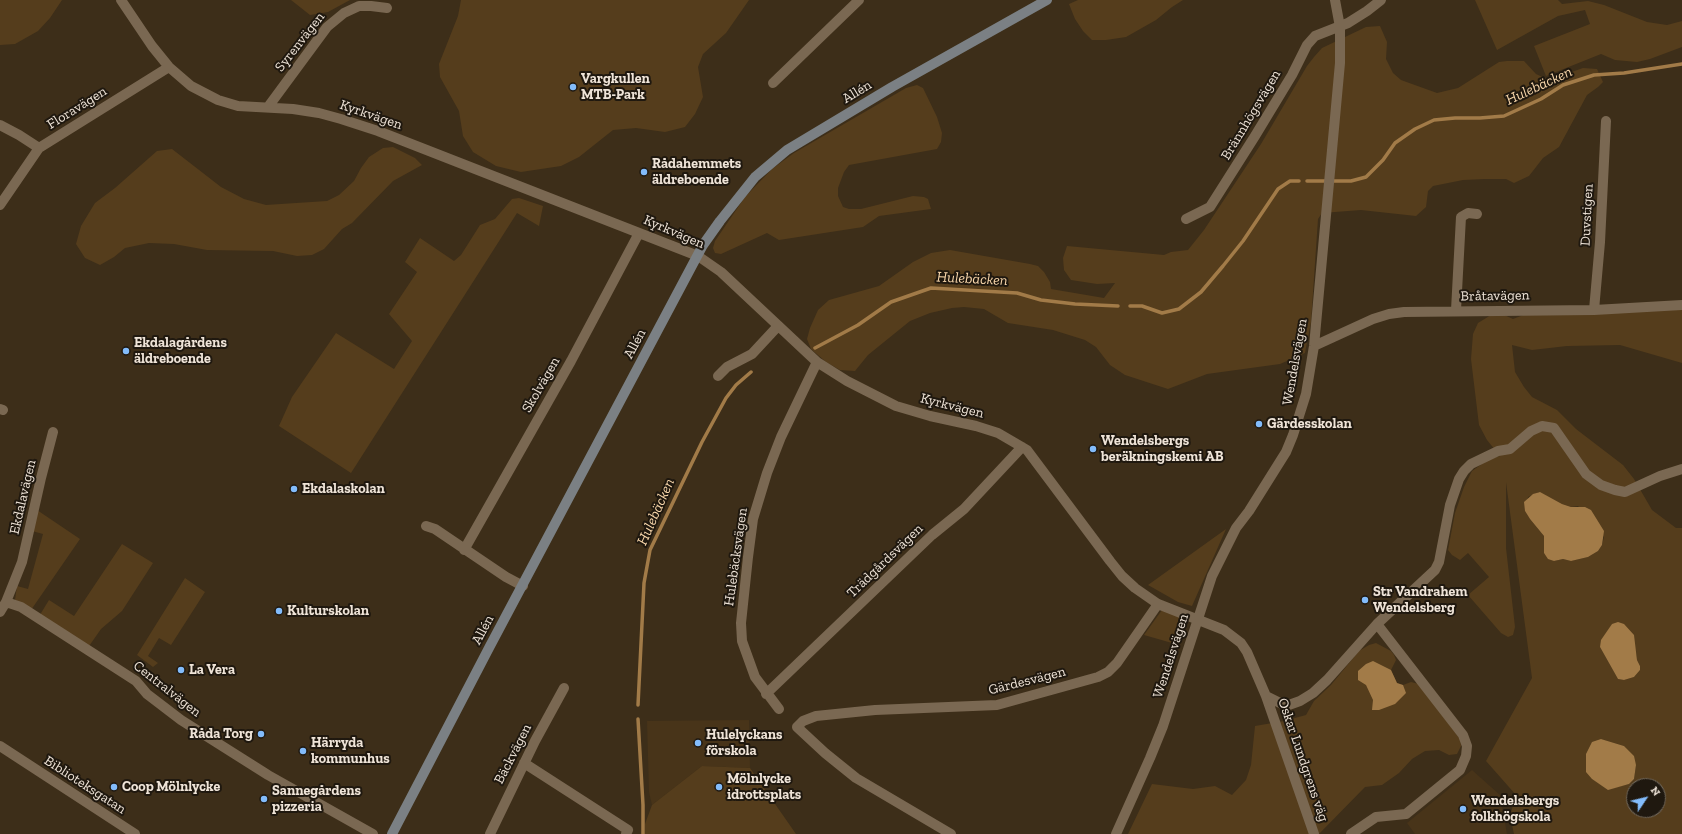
<!DOCTYPE html>
<meta charset="utf-8">
<style>
body{margin:0}
#map{position:relative;width:1682px;height:834px;overflow:hidden;background:#3d2e19;font-family:"Zilla Slab",serif}
canvas{display:block}
.north{position:absolute;left:1626px;top:778px;width:40px;height:40px;box-sizing:border-box;background:#1f180f;border:1px solid #726a5f;border-radius:50%;rotate:55deg;font-size:11px;font-weight:700;line-height:16px;text-align:center;color:#efe4d8}
.north::after{content:'';display:block;margin:auto;width:14px;height:18px;background:#83bcfb;clip-path:polygon(50% 0,100% 100%,50% 72%,0 100%)}
</style>
<div id="map">
<canvas width="1682" height="834"></canvas>
<div class="north">N</div>
</div>
<script>
const context = document.querySelector('canvas').getContext('2d');
context.lineJoin = 'round';
function paint(path, color) { context.fillStyle = color; context.fill(path, 'evenodd'); }
const poly = rows => new Path2D(rows.map(r => 'M' + r).join(''));
function stroke(path, color, width, dash) { context.strokeStyle = color; context.lineWidth = width; context.lineCap = dash ? 'butt' : 'round'; context.setLineDash(dash || []); context.stroke(path); }
function label(font, color, halo, rows, align = 'center') {
  context.font = font + ' "Zilla Slab",serif'; context.lineWidth = 4; context.setLineDash([]); context.textBaseline = 'middle'; context.strokeStyle = halo; context.fillStyle = color; for (const [text, x, y, turn = 0] of rows) {
    context.save(); context.translate(x, y); context.rotate((+turn || 0) * Math.PI / 180); context.textAlign = isNaN(turn) ? turn : align; if (halo) context.strokeText(text, 0, 0); context.fillText(text, 0, 0); context.restore();
  }
}
paint(poly([
 [749,720,750,768,702,766,652,805,649,792,647,721],
 [1472,770,1500,795,1507,834,1415,834,1407,823]
]), '#483419');
paint(poly([
 [0,0,62,0,50,18,38,31,15,44,0,45],
 [291,0,350,0,328,12,310,15],
 [461,0,749,0,726,33,703,54,698,67,703,97,695,114,685,127,665,132,636,128,613,130,579,157,561,166,521,172,496,166,473,152,463,136,459,111,440,77,439,64,458,16],
 [1078,0,1183,0,1172,7,1156,20,1126,37,1106,40,1092,40,1083,31,1075,19,1069,4],
 [1475,0,1558,0,1562,4,1588,1,1604,5,1647,22,1667,25,1682,21,1682,47,1650,59,1637,62,1615,60,1601,54,1546,76,1534,46,1590,24,1585,10,1558,16,1497,50],
 [1380,26,1387,42,1386,59,1393,73,1401,80,1437,93,1458,88,1499,62,1507,61,1524,61,1536,74,1549,80,1583,68,1597,69,1603,82,1598,87,1587,95,1559,147,1543,158,1529,176,1514,183,1506,179,1485,179,1463,180,1433,186,1428,191,1426,207,1416,216,1361,210,1322,213,1318,219,1311,322,1305,353,1280,364,1207,374,1168,389,1125,375,1110,365,1096,347,1085,340,1053,330,1008,323,984,309,964,307,952,308,930,313,910,321,868,355,855,371,840,370,826,362,811,349,807,339,810,328,818,310,829,300,879,286,913,262,931,253,950,250,1030,264,1038,266,1044,272,1050,282,1051,289,1104,298,1115,283,1097,284,1071,280,1064,270,1063,258,1067,246,1164,255,1171,252,1188,250,1204,230,1261,144,1307,66,1314,57,1322,48,1366,27],
 [917,85,923,88,937,117,942,133,941,142,937,149,849,165,844,172,838,188,838,196,843,207,849,209,861,209,913,196,924,197,928,199,931,209,879,216,863,227,779,240,767,233,721,254,715,253,713,248,715,241,745,197,772,169,794,153,906,88],
 [393,147,415,158,422,165,393,181,352,223,342,229,324,249,312,255,297,256,273,251,207,250,174,244,149,243,125,248,114,257,100,265,85,258,76,244,81,226,95,203,115,188,157,151,172,149,221,187,244,199,266,205,327,201,339,195,354,181,361,168,369,157,383,148],
 [519,198,543,206,539,226,517,213,351,473,279,426,292,397,336,333,394,369,412,341,389,314,417,272,405,262,420,238,454,261,461,255,480,225,495,219,512,199],
 [1682,309,1682,363,1620,345,1567,346,1532,350,1512,345,1515,372,1524,387,1532,397,1557,410,1576,429,1623,465,1634,479,1652,510,1676,528,1682,528,1682,834,1514,834,1510,816,1516,795,1486,761,1532,678,1506,482,1506,548,1515,627,1513,635,1508,637,1501,633,1468,595,1489,577,1468,553,1460,560,1452,555,1448,550,1455,513,1464,487,1472,471,1489,459,1500,456,1487,440,1479,425,1471,359,1473,334,1478,323,1491,315,1502,314,1513,319,1526,314],
 [1539,492,1562,504,1571,507,1578,506,1604,537,1602,545,1598,551,1588,557,1571,561,1563,559,1554,561,1544,553,1544,536,1530,519,1525,511,1528,497],
 [1612,624,1636,651,1637,660,1640,666,1640,670,1634,677,1624,680,1618,679,1600,647],
 [1601,739,1624,746,1636,765,1634,779,1629,784,1608,789,1592,779],
 [1634,786,1658,786,1658,810,1634,810],
 [37,510,80,539,31,610,15,600,17,586,28,589,43,534,32,531],
 [1226,529,1192,606,1178,602,1148,585],
 [122,544,153,563,122,611,101,629,87,649,38,618,49,600,74,616],
 [185,578,205,592,171,645,159,638,148,656,158,663,153,667,137,655],
 [1162,610,1187,618,1179,645,1144,635],
 [1376,643,1391,651,1394,655,1396,660,1391,670,1397,683,1403,685,1411,682,1419,684,1460,739,1461,746,1457,754,1449,755,1439,750,1425,751,1412,759,1399,773,1382,785,1365,787,1319,834,1128,834,1152,784,1193,789,1215,786,1232,795,1246,780,1251,765,1255,726,1284,721,1306,715,1314,701,1331,685,1359,651,1369,645],
 [702,766,750,768,796,834,645,834,645,824,652,805]
]), '#553d1c');
paint(poly([
 [1540,492,1562,504,1571,507,1585,507,1591,510,1604,531,1602,545,1598,551,1588,557,1571,561,1563,559,1554,561,1548,559,1544,553,1544,536,1530,519,1525,511,1524,502,1533,494],
 [1618,622,1624,624,1634,635,1637,660,1640,666,1640,670,1634,677,1624,680,1618,679,1600,647,1601,640,1612,624],
 [1373,661,1391,670,1397,683,1403,685,1406,693,1395,704,1379,710,1372,710,1373,700,1366,685,1358,680,1358,671,1366,664],
 [1601,739,1624,746,1634,756,1636,765,1634,779,1629,784,1608,790,1592,779,1586,772,1586,754,1592,742]
]), '#a27b48');
stroke(poly([
 [1307,181,1351,181,1366,177,1383,160,1395,143,1415,129,1434,120,1455,118,1480,118,1504,116,1541,99,1563,85,1594,75,1624,73,1682,64],
 [1130,306,1142,306,1162,313,1179,309,1201,292,1223,266,1243,241,1278,189,1290,181,1299,181],
 [815,348,858,325,891,302,931,288,1017,293,1041,300,1075,304,1118,306],
 [638,705,644,583,650,550,702,442,726,398,736,385,751,372],
 [638,719,643,805,643,834]
]), '#a27b48', 3.5);
stroke(poly([
 [121,0,152,46,169,67,191,86,218,100,238,106,293,109,319,113,341,119,378,131,698,256,721,272,817,362,847,381,896,406,930,416,976,426,998,433,1022,447,1027,450,1110,561,1122,576,1135,588,1158,604,1224,630,1241,643,1247,652,1266,696,1314,834],
 [773,83,859,0],
 [268,107,327,27,344,13,359,6,371,6,387,8],
 [0,125,19,135,39,148,169,67],
 [0,205,39,148],
 [1186,219,1210,207,1255,136,1292,75,1307,45,1315,36,1348,23,1367,11,1381,0],
 [1456,310,1461,217,1468,213,1477,214],
 [1594,310,1600,242,1606,121],
 [1314,346,1373,319,1389,314,1404,312,1594,310,1682,305],
 [718,376,727,367,752,354,778,326],
 [0,409,3,410],
 [426,526,435,529,506,577,523,586],
 [464,550,571,361,639,233],
 [6,602,21,607,136,681,147,694,181,720,268,775,373,834],
 [0,612,6,602,22,562,41,478,53,432],
 [766,694,932,535,964,509,1022,447],
 [1266,696,1286,706,1300,701,1313,693,1327,680,1377,624,1435,570,1439,562,1450,505,1459,479,1464,471,1471,464,1498,451,1510,449,1531,431,1542,426,1554,428,1586,474,1601,485,1615,490,1625,492,1660,476,1682,469],
 [779,709,755,677,742,641,741,623,748,557,753,519,767,473,781,437,817,362],
 [0,746,135,834],
 [524,763,628,830,626,834],
 [490,834,535,741,564,688],
 [951,834,856,778,825,753,797,727,803,721,816,716,875,710,997,705,1098,677,1108,672,1117,663,1158,604],
 [1116,834,1150,758,1163,726,1212,576,1236,528,1249,511,1286,452,1293,435,1306,394,1314,346,1340,63,1340,27,1335,0],
 [1351,834,1376,817,1406,814,1460,770,1466,756,1467,746,1463,735,1377,624]
]), '#7a6852', 10);
stroke(poly([
 [392,834,490,646,703,245,720,221,755,177,787,150,892,87,1047,0]
]), '#7b8084', 10);
for (const [x, y, r, color] of [
 [573,87,4,"#83bcfb"],
 [644,172,4,"#83bcfb"],
 [126,351,4,"#83bcfb"],
 [1259,424,4,"#83bcfb"],
 [1093,449,4,"#83bcfb"],
 [294,489,4,"#83bcfb"],
 [1365,600,4,"#83bcfb"],
 [279,611,4,"#83bcfb"],
 [181,670,4,"#83bcfb"],
 [261,734,4,"#83bcfb"],
 [698,743,4,"#83bcfb"],
 [303,751,4,"#83bcfb"],
 [114,787,4,"#83bcfb"],
 [719,787,4,"#83bcfb"],
 [264,799,4,"#83bcfb"],
 [1463,809,4,"#83bcfb"]
]) { const dot = new Path2D(); dot.arc(x, y, r, 0, 2 * Math.PI); context.fillStyle = color; context.fill(dot); stroke(dot, '#1f180f', 1.5); }
label('14px', '#efe4d8', '#1f180f', [
 ["Syrenvägen",300,42,-52],
 ["Allén",857,92,-31],
 ["Floravägen",77,108,-32],
 ["Kyrkvägen",371,115,19],
 ["Brännhögsvägen",1251,115,-59],
 ["Duvstigen",1587,215,-87],
 ["Kyrkvägen",674,232,23],
 ["Bråtavägen",1495,296,-1],
 ["Allén",635,344,-62],
 ["Wendelsvägen",1295,362,-80],
 ["Skolvägen",541,385,-60],
 ["Kyrkvägen",952,406,14],
 ["Ekdalavägen",23,497,-77],
 ["Hulebäcksvägen",736,557,-82],
 ["Trädgårdsvägen",885,561,-44],
 ["Allén",483,630,-62],
 ["Wendelsvägen",1171,656,-72],
 ["Gärdesvägen",1027,681,-14],
 ["Centralvägen",167,689,38],
 ["Bäckvägen",513,754,-63],
 ["Oskar Lundgrens väg",1303,760,71],
 ["Biblioteksgatan",85,785,33]
]);
label('bold 14px', '#efe4d8', '#1f180f', [
 ["Vargkullen",581,79],
 ["MTB-Park",581,95],
 ["Rådahemmets",652,164],
 ["äldreboende",652,180],
 ["Ekdalagårdens",134,343],
 ["äldreboende",134,359],
 ["Gärdesskolan",1267,424],
 ["Wendelsbergs",1101,441],
 ["beräkningskemi AB",1101,457],
 ["Ekdalaskolan",302,489],
 ["Str Vandrahem",1373,592],
 ["Wendelsberg",1373,608],
 ["Kulturskolan",287,611],
 ["La Vera",189,670],
 ["Råda Torg",253,734,"right"],
 ["Hulelyckans",706,735],
 ["förskola",706,751],
 ["Härryda",311,743],
 ["kommunhus",311,759],
 ["Mölnlycke",727,779],
 ["idrottsplats",727,795],
 ["Coop Mölnlycke",122,787],
 ["Sannegårdens",272,791],
 ["pizzeria",272,807],
 ["Wendelsbergs",1471,801],
 ["folkhögskola",1471,817]
], 'left');
label('italic 15px', '#fad8ac', '#1f180f', [
 ["Hulebäcken",1539,86,-25],
 ["Hulebäcken",972,279,3],
 ["Hulebäcken",656,512,-66]
]);
</script>
